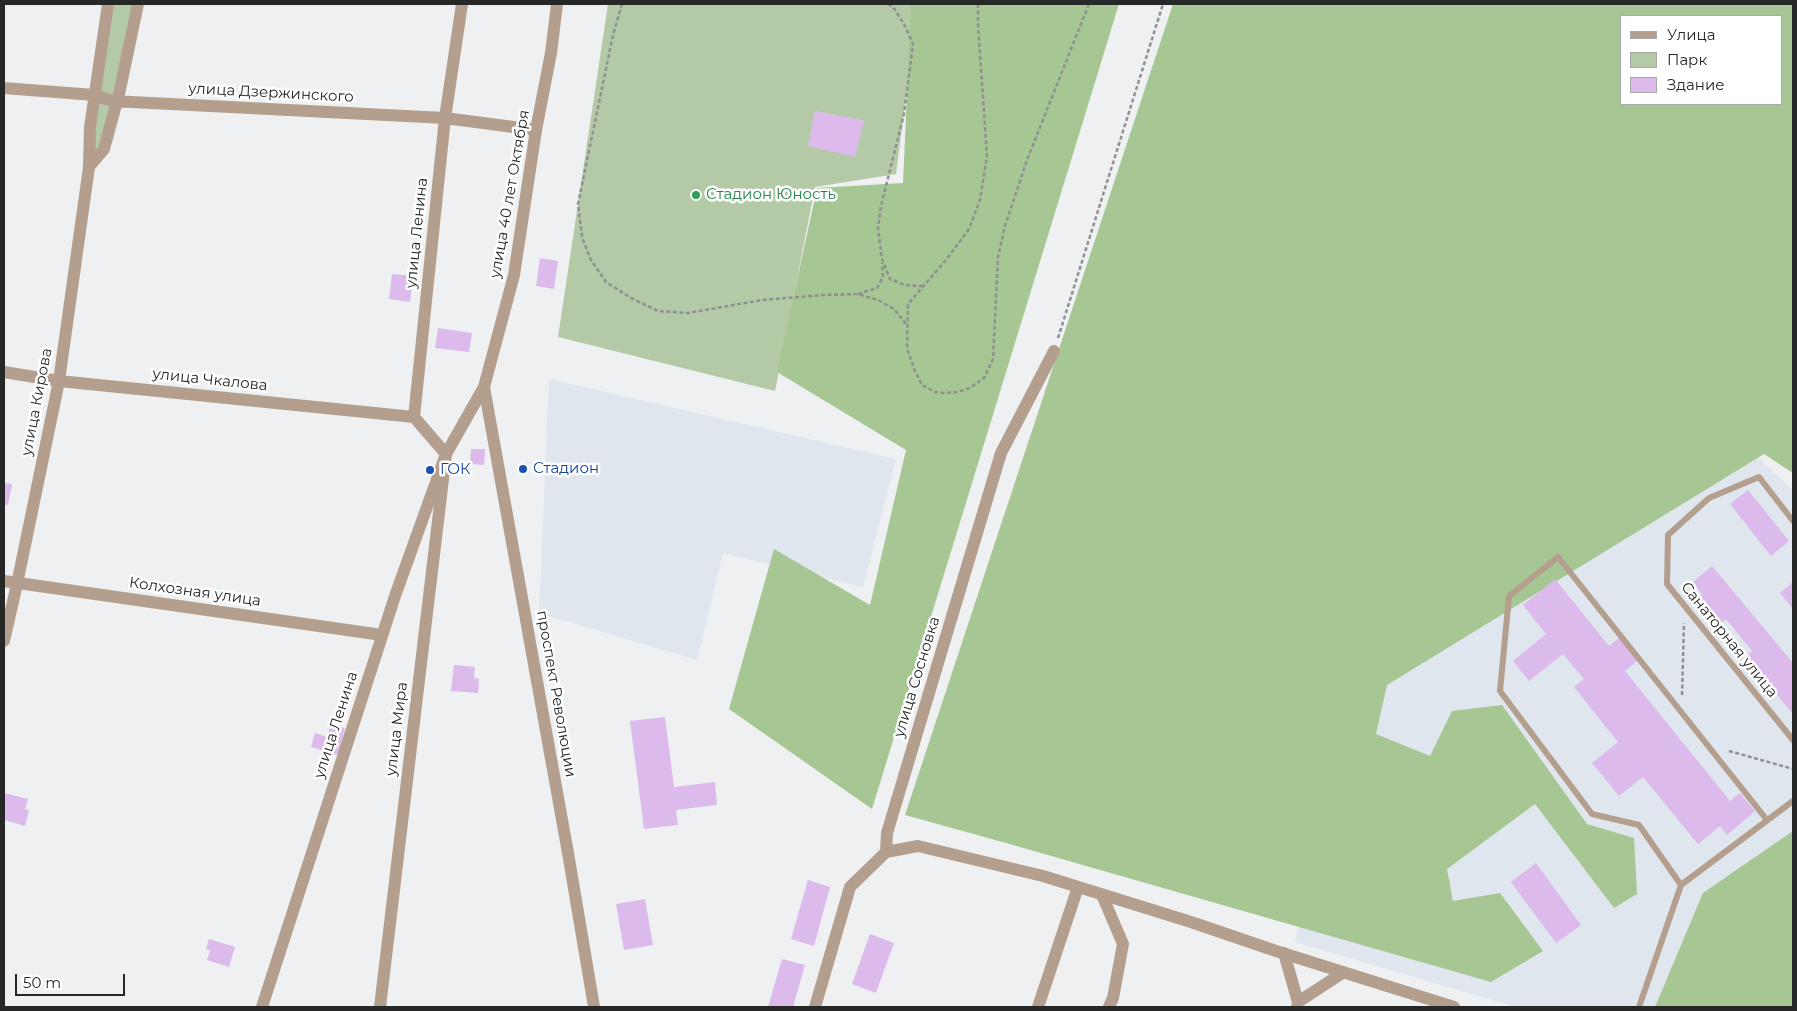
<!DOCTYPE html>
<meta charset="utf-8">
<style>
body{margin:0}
#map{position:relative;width:1797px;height:1011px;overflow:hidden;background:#eff0f2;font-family:Montserrat,sans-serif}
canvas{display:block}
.frame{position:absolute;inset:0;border:5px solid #262727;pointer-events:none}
.legend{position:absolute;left:1620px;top:15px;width:162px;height:90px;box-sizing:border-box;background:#fff;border:1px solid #a8a9a9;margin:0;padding:6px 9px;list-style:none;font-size:15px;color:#262727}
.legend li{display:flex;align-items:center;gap:10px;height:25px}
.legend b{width:25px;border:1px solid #a8a9a9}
.scale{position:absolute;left:15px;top:974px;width:110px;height:22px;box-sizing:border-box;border:2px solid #262727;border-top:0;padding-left:6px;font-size:15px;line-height:18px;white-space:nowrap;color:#262727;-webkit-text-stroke:4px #fff;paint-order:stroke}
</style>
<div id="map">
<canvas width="1797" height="1011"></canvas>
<div class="frame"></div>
<ul class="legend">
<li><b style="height:6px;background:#b49f8e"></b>Улица</li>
<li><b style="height:14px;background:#b4caa7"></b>Парк</li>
<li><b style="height:14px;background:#dcbaec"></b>Здание</li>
</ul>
<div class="scale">50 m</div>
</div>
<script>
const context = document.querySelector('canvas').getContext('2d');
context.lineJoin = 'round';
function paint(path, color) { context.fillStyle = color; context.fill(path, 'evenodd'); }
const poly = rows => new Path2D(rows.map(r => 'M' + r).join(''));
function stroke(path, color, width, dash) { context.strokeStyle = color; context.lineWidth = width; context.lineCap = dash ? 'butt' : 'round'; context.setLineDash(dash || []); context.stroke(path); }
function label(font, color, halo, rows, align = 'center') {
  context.font = font + ' Montserrat,sans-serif'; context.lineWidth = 5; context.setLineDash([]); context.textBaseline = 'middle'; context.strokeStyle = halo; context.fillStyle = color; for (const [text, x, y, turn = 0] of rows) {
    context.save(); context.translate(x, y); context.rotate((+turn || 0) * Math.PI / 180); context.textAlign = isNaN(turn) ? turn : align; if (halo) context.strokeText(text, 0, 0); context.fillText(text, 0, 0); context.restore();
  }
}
paint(poly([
 [549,379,896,459,863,587,723,553,697,660,539,613],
 [1701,404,1793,490,1793,1007,1516,1007,1295,942,1368,657]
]), '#dfe6ed');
paint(poly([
 [112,4,134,4,100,149,93,153,94,130],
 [608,4,918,4,896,174,815,187,775,391,558,337]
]), '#b4caa7');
paint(poly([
 [911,4,1119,4,872,809,729,709,774,549,870,605,906,450,777,372,817,188,903,183],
 [1173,4,1793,4,1793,473,1764,454,1387,685,1376,734,1430,756,1452,711,1502,705,1587,824,1634,838,1637,894,1614,908,1535,804,1447,869,1453,901,1500,893,1543,951,1491,982,1006,843,905,815],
 [1621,16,1781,16,1781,104,1621,104],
 [1793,831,1793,1007,1655,1007,1703,893]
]), '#a6c693');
paint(poly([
 [815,111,864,120,855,157,808,146],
 [540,258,558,261,554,289,536,286],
 [392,274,413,276,410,302,389,299],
 [438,328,472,333,469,352,435,348],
 [471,449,485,449,484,465,470,464],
 [4,483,12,484,8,505,4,504],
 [1748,490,1789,541,1771,556,1730,504],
 [1712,566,1793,663,1793,714,1746,657,1752,651,1726,619,1716,627,1693,601,1702,594,1693,582],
 [1555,579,1609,646,1620,637,1638,660,1625,671,1730,801,1740,793,1755,811,1727,835,1720,826,1698,844,1643,777,1619,796,1592,763,1618,742,1574,687,1584,679,1563,654,1529,681,1513,661,1546,634,1523,605],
 [1793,582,1793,609,1780,593],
 [454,665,475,667,474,678,479,679,478,693,451,691],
 [665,717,674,787,715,782,717,805,676,810,678,825,644,829,630,721],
 [331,724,345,728,338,755,311,747,315,733,327,737],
 [4,793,28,799,25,809,29,810,25,826,4,820],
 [1536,863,1581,925,1556,943,1511,882],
 [808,880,830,887,814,946,791,939],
 [645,899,653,945,624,950,616,904],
 [870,934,894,943,876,993,852,984],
 [209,939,235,947,229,967,207,960,210,951,206,949],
 [782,959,805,965,793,1007,768,1007]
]), '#dcbaec');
stroke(poly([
 [622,4,613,35,578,204,582,237,591,260,606,282,631,298,658,311,688,313,762,300,823,295,858,294,878,300,894,309,906,324],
 [888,4,893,7,904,24,913,44,904,114,881,206,878,228,882,259,890,279,905,285,923,286],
 [978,4,978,25,987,156,980,200,969,229,946,260,908,304,907,348,914,369,922,385,935,392,944,393,957,392,970,388,984,378,993,359,998,257,1005,226,1027,160,1089,4],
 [858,294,877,288,883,277,882,263],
 [1058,338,1163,4],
 [1682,695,1684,623],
 [1729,751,1793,769]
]), '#8f9091', 2.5, [4, 2.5]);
stroke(poly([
 [1793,521,1759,477,1709,498,1668,535,1667,584,1793,740],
 [1681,885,1639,825,1592,814,1500,691,1509,596,1558,557,1767,820],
 [1639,1007,1681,885,1793,801]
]), '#b49f8e', 6);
stroke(poly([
 [4,88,94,95,112,101,445,118,536,130],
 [89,167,104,149,119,94,138,4],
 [4,372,59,381,414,417],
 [4,581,382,635],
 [4,641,17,584,59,381,89,167,90,127,108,4],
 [886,852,918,846,1043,876,1191,922,1276,951,1454,1007],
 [1102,895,1123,944,1113,998,1109,1007],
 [1284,953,1298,1002],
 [380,1007,446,454,414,417,445,118,462,4],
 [815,1007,850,887,886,852,887,833,1001,453,1054,351],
 [1038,1007,1078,887],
 [1297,1007,1298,1002,1344,972]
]), '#b49f8e', 12);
stroke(poly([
 [484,387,568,853,594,1007],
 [262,1007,395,596,446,454,484,387,514,275,536,130,551,53,557,4]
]), '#b49f8e', 12);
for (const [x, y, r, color] of [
 [696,195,5,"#2e9e5b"],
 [523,469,5,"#1a4fb4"],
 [430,470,5,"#1a4fb4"]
]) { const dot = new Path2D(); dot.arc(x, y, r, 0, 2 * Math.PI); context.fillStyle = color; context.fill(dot); stroke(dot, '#fff', 2); }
label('15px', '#262727', '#fff', [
 ["улица Дзержинского",271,93,3],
 ["улица 40 лет Октября",510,194,-80],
 ["улица Ленина",417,233,-84],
 ["улица Чкалова",210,380,6],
 ["улица Кирова",37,402,-79],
 ["Колхозная улица",195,592,8],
 ["Санаторная улица",1729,640,51],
 ["улица Сосновка",917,677,-73],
 ["проспект Революции",556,694,80],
 ["улица Ленина",336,725,-72],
 ["улица Мира",397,729,-83]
]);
label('15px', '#27864d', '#fff', [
 ["Стадион Юность",706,195]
], 'left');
label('15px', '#164399', '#fff', [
 ["Стадион",533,469],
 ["ГОК",440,470]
], 'left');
</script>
